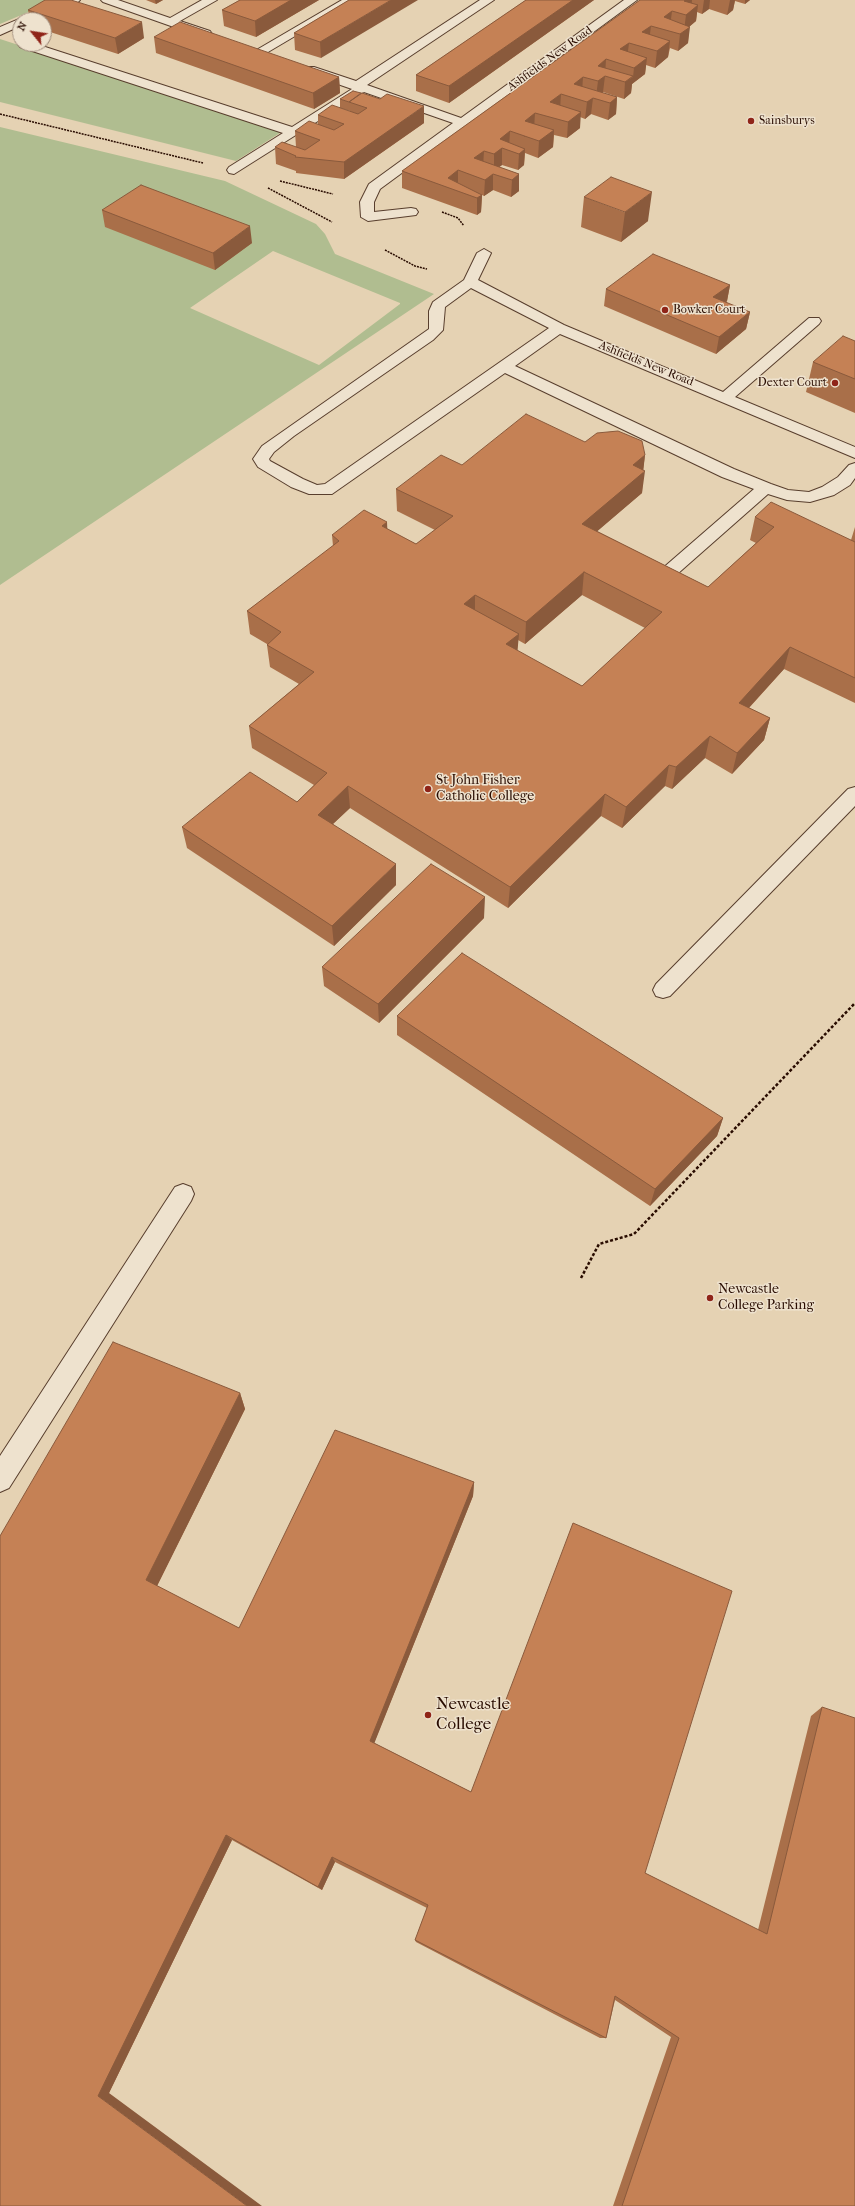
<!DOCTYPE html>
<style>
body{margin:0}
#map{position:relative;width:855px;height:2206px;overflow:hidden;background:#e5d2b3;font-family:"IM FELL French Canon",serif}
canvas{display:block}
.north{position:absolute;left:12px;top:12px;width:40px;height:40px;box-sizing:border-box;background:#eee2ce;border:1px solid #9f8c7c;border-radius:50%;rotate:300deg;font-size:11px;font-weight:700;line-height:16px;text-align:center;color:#290c00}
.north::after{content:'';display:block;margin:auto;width:14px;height:18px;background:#8f2418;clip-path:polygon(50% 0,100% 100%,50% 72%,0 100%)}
</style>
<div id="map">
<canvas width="855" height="2206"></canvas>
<div class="north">N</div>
</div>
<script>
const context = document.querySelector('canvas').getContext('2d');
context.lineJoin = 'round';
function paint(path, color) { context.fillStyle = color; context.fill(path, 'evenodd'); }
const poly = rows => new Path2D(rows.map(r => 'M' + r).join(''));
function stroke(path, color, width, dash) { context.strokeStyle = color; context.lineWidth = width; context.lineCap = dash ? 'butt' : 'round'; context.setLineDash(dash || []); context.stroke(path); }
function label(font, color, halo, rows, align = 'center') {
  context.font = font + ' "IM FELL French Canon",serif'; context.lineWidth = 3; context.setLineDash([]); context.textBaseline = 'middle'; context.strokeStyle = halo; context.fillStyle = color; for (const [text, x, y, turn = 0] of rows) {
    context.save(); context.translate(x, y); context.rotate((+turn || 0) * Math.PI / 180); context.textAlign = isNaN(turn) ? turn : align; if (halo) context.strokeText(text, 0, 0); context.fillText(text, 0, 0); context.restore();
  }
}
paint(poly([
 [0,0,57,0,0,24],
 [0,39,283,131,236,161,0,102],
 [0,127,225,181,316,224,325,234,335,254,434,294,0,585],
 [273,251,400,303,400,304,319,365,190,308]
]), '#b0bd90');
const minor = poly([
 [64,0,80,0,78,2,35,20,20,20,20,26,0,35,0,27,64,0],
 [101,0,118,0,170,18,202,0,217,0,180,21,210,31,212,34,210,37,202,37,103,2,101,0],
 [342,0,356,0,263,55,259,56,253,52,342,0],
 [480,0,494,0,367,85,461,118,624,0,637,0,380,189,374,202,374,212,411,208,416,209,418,212,416,215,368,221,361,217,360,202,369,184,453,123,364,92,234,174,229,173,227,170,229,167,283,133,20,47,18,44,20,41,20,44,36,44,292,127,352,89,306,73,304,70,306,67,314,67,356,81,480,0],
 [484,249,491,253,478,280,564,325,723,392,809,318,819,318,821,321,819,324,735,397,855,447,855,458,560,334,515,366,734,469,771,484,788,490,809,492,822,487,838,477,849,465,855,463,855,478,850,485,834,495,810,502,787,500,768,494,675,576,669,578,663,576,661,572,663,568,754,489,722,477,505,373,332,494,309,494,291,487,258,467,253,459,262,446,429,329,429,311,433,302,464,280,477,253,484,249],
 [471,288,549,328,325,484,317,485,303,479,270,461,269,459,274,452,294,436,433,340,443,330,445,307,471,288],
 [855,787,855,806,670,996,663,998,656,996,653,990,656,984,848,789,855,787],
 [183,1184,191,1187,194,1194,191,1201,9,1488,0,1492,0,1456,175,1187,183,1184]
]);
stroke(minor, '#583e2d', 2);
stroke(poly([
 [0,114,203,163],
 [280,181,333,194],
 [268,188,332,222],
 [442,212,458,218,464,226],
 [385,250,415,266,427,269]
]), '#290c00', 1.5, [2, 1]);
stroke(poly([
 [581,1278,599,1244,634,1234,855,1003]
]), '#290c00', 2.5, [3, 2]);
paint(minor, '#eee2ce');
paint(poly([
 [146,0,163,0,156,4],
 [240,0,319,0,256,37,224,26,222,10],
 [349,0,321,58,295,50,294,33],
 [526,0,594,0,449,103,416,91,416,75],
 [640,0,750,0,745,4,735,1,733,10,727,15,709,9,702,14,697,12,696,21,689,27,688,43,678,51,670,48,668,57,655,68,646,65,645,74,632,84,631,93,624,99,603,92,603,93,617,97,616,114,608,120,591,114,585,119,580,117,580,128,567,138,554,135,553,147,538,158,525,153,524,165,518,170,502,165,499,167,519,174,519,191,511,197,493,190,484,196,482,195,481,212,477,215,402,188,402,171],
 [28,10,144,38,118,54,44,30,44,20,30,20],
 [154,37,339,77,340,93,314,109,156,53],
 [340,99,424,123,344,179,296,173,296,171,276,164,275,147,296,147,295,131,318,124,318,115,350,112,350,111,340,108],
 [584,197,648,221,621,242,581,227],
 [102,210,252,243,215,270,105,227],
 [730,285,727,301,726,303,750,312,746,329,716,354,604,306,606,289],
 [855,341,855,413,806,392,813,362],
 [585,442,645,455,643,470,642,493,597,531,708,587,756,543,750,540,755,517,851,540,855,527,855,703,784,669,749,708,770,718,764,740,732,774,705,758,672,789,665,786,622,828,601,816,508,908,350,808,333,824,396,885,334,946,187,848,182,827,297,802,314,785,252,748,249,726,299,684,270,667,267,645,267,644,250,634,247,611,333,546,332,535,387,522,387,529,416,544,435,530,397,511,396,489,462,465],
 [582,595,645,628,582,686,517,651,518,640,525,644],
 [484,918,379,1023,324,986,322,967],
 [397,1016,723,1118,717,1136,650,1206,397,1035],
 [240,1393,245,1409,157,1586,239,1628,474,1482,473,1496,374,1743,471,1792,645,1873,758,1930,811,1716,822,1707,855,2206,613,2206,671,2037,615,2000,606,2038,600,2038,416,1942,415,1940,427,1908,335,1862,322,1890,232,1840,109,2093,0,2206,0,1536]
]), '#a96f49');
paint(poly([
 [155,0,163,0,156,4],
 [291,0,319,0,256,37,255,21],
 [391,0,418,0,321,58,320,42],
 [573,0,594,0,449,103,449,86],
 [686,0,692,0,691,11,684,1],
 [704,0,710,0,709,9,702,14],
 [730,0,735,0,733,10,727,15],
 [745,0,750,0,745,4],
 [698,5,696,21,684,31,686,15],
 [672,11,670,27,664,17],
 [142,22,144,38,118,54,115,38],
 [651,26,649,42,642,32],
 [690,27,688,43,678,51,680,34],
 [670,41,668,57,655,68,657,51],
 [629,43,627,59,620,49],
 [647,58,645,74,632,84,631,93,624,99,625,82,633,77,634,68],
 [606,59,605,76,598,66],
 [605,76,603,92,596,97,598,81],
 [339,77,340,93,314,109,313,93],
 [583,77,582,93,574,84],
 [561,94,560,110,550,102],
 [617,97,616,114,608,120,610,103],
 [593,98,591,114,585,119,587,102],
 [424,106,424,123,344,179,344,162],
 [581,112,580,128,567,138,568,122],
 [535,113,534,129,524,137,525,121],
 [554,130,553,147,538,158,539,141],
 [510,131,509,148,502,148,502,165,494,171,494,154,500,139],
 [525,149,524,165,518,170,519,154],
 [484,151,483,167,474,158],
 [458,170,458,187,448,178],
 [493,174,493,190,484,196,485,180],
 [519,174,519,191,511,197,512,180],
 [652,192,648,221,621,242,625,212],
 [482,195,481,212,477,215,477,198],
 [250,226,252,243,215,270,213,253],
 [730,285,727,301,710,314,713,297],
 [750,312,746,329,716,354,719,337],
 [645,455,643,473,645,471,642,493,580,546,582,524,633,465],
 [387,522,388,545,382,526],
 [584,572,582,595,525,644,526,622],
 [475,595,475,617,464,604],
 [519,634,517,656,506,644],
 [790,647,784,669,734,724,739,703],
 [770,718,764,740,732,774,737,753],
 [710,736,705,758,672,789,676,767],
 [669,765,665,786,622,828,626,807],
 [348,786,350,808,320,836,318,815],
 [605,794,601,816,508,908,510,887],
 [396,864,396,885,334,946,332,926],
 [485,897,484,918,379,1023,378,1004],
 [723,1118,717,1136,650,1206,655,1189],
 [240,1393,245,1409,154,1592,146,1580],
 [474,1482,473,1496,372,1749,370,1741],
 [226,1835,232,1840,109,2093,262,2206,247,2206,98,2096],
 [332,1857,335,1862,322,1890,318,1887]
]), '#8a5a3c');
const building = poly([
 [45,0,71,0,142,22,115,38,28,10,45,0],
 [240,0,291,0,255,21,222,10,240,0],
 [349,0,391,0,320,42,294,33,349,0],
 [526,0,573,0,449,86,416,75,526,0],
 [640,0,686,0,684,1,698,5,686,15,672,11,664,17,690,27,680,34,651,26,642,32,670,41,657,51,629,43,620,49,647,58,634,68,606,59,598,66,633,76,625,82,605,76,598,81,583,77,574,84,617,97,610,103,593,98,587,102,561,94,550,102,581,112,568,122,535,113,525,121,554,130,539,141,510,131,500,139,525,149,519,154,502,148,494,154,484,151,474,158,519,174,512,180,493,174,485,180,458,170,448,178,482,195,477,198,402,171,640,0],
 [180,22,339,77,313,93,154,37,180,22],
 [353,91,361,93,349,102,340,99,353,91],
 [362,93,380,99,387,94,424,106,344,162,295,157,296,156,275,147,282,142,305,150,320,140,295,131,309,121,334,130,344,124,318,115,332,105,358,114,367,108,349,102,362,93],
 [611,177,652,192,625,212,584,197,611,177],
 [141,185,250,226,213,253,102,210,141,185],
 [653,254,730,285,713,297,750,312,719,337,606,289,653,254],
 [843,336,855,341,855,379,813,362,843,336],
 [526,414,585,442,597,433,618,431,642,441,645,455,633,465,645,471,582,524,708,587,774,527,755,517,771,502,855,542,855,678,790,647,739,703,770,718,737,753,710,736,676,767,669,765,626,807,605,794,510,887,348,786,318,815,396,864,332,926,182,827,250,772,297,802,327,773,249,726,314,672,267,645,281,632,247,611,339,541,332,535,364,510,387,522,382,526,416,544,453,516,396,489,441,455,462,465,526,414],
 [584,572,662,612,582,686,506,644,519,634,464,604,475,595,526,622,584,572],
 [431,864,485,897,378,1004,322,967,431,864],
 [462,953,723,1118,655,1189,397,1016,462,953],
 [113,1342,240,1393,146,1580,239,1628,335,1430,474,1482,370,1741,471,1792,573,1523,732,1591,645,1873,767,1934,822,1707,855,1718,855,2206,622,2206,679,2038,615,1996,606,2038,415,1940,428,1905,332,1857,318,1887,226,1835,98,2096,247,2206,0,2206,0,1536,113,1342]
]);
paint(building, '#c58155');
stroke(building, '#8a5a3c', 1);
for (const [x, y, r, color] of [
 [751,121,4,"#8f2418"],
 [665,310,4,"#8f2418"],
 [835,383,4,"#8f2418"],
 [428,789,4,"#8f2418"],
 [710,1298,4,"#8f2418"],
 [428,1715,4,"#8f2418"]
]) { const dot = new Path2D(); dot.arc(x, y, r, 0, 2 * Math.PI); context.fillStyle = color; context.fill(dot); stroke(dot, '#eee2ce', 1.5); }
label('12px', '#290c00', '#eee2ce', [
 ["Ashfields New Road",550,59,-36],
 ["Ashfields New Road",646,364,22]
]);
label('12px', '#290c00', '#eee2ce', [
 ["Sainsburys",759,121],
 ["Bowker Court",673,310],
 ["Dexter Court",827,383,"right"]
], 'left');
label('14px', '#290c00', '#eee2ce', [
 ["St John Fisher",436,781],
 ["Catholic College",436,797],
 ["Newcastle",718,1290],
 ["College Parking",718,1306]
], 'left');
label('17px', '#290c00', '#eee2ce', [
 ["Newcastle",436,1705],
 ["College",436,1725]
], 'left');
</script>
